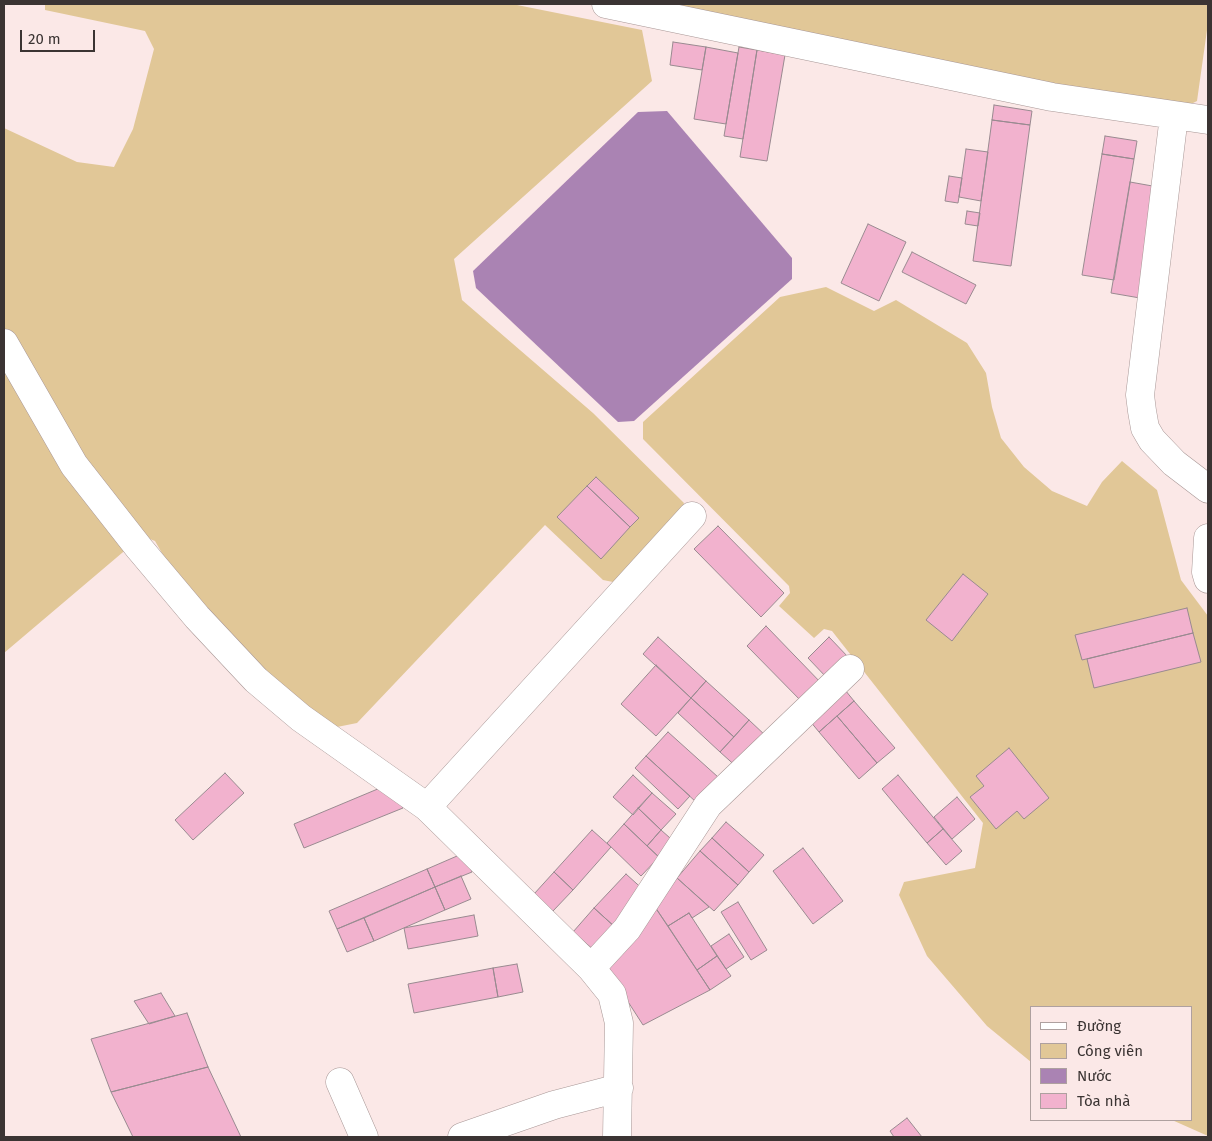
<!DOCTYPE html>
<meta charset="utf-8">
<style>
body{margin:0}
#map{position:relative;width:1212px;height:1141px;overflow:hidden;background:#fbe8e7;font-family:"Fira Sans",sans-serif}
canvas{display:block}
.frame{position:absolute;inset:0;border:5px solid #3b3433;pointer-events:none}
.legend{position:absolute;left:1030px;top:1006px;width:162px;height:115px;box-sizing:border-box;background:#fbe8e7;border:1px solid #aea09f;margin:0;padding:6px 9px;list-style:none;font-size:15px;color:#3b3433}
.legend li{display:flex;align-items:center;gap:10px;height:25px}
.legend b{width:25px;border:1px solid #aea09f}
.scale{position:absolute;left:20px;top:30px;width:75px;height:22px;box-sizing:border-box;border:2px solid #3b3433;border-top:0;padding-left:6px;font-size:15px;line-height:18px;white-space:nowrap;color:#3b3433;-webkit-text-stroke:4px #fbe8e7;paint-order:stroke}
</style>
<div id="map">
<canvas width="1212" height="1141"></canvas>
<div class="frame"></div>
<ul class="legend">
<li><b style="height:6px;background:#fff"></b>Đường</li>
<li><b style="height:14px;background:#e1c797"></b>Công viên</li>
<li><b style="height:14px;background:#aa83b3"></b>Nước</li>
<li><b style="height:14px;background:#f2b2ce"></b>Tòa nhà</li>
</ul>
<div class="scale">20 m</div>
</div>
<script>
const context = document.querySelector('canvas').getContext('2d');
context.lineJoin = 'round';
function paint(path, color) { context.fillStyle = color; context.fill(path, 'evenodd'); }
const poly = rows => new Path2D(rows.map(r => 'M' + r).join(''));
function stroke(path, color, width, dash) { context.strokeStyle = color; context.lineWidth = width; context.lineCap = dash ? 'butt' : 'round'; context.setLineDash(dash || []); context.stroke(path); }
paint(poly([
 [45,4,512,4,642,30,652,81,454,259,462,300,593,413,684,503,676,522,613,582,603,580,545,525,357,723,337,727,286,690,227,638,174,574,155,541,142,536,4,653,4,128,77,162,114,167,133,129,154,49,145,31,45,10],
 [650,4,1208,4,1208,23,1197,101,1179,110],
 [826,287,874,311,896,300,967,343,986,373,992,407,1001,438,1024,467,1052,491,1087,506,1102,482,1122,461,1157,490,1181,580,1208,616,1208,1136,1172,1120,1191,1120,1191,1007,1031,1007,1031,1062,987,1026,927,956,899,895,904,882,975,868,983,823,832,631,824,629,814,638,779,606,790,593,789,586,643,439,643,422,780,297]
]), '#e1c797');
paint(poly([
 [667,111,792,258,792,279,634,421,618,422,476,288,473,271,638,112]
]), '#aa83b3');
const building = poly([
 [673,42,706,47,702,70,670,65,673,42],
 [706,47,738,53,726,124,694,119,706,47],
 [739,47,757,50,743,139,724,136,739,47],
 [757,50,785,55,767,161,740,157,757,50],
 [994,105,1032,111,1030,125,992,120,994,105],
 [992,120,1030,125,1011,266,973,261,992,120],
 [1105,136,1137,141,1134,159,1102,154,1105,136],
 [966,149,988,152,981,201,959,197,966,149],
 [1102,154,1134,159,1114,280,1082,275,1102,154],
 [949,176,962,178,958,203,945,201,949,176],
 [1130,182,1158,187,1140,298,1111,293,1130,182],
 [967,211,980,213,978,226,965,224,967,211],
 [868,224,906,242,879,301,841,283,868,224],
 [912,252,976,285,966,304,902,272,912,252],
 [596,477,639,518,630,527,587,486,596,477],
 [587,486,630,527,601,559,557,517,587,486],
 [718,526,784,593,761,617,694,549,718,526],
 [963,574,988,594,952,641,926,620,963,574],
 [1187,608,1193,633,1082,660,1075,635,1187,608],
 [766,626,824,686,805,705,747,646,766,626],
 [1193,633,1201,662,1094,688,1087,659,1193,633],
 [658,637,706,681,691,698,643,654,658,637],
 [829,637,849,658,828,679,808,658,829,637],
 [656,665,691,698,656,736,621,704,656,665],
 [706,681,749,720,734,737,691,698,706,681],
 [841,685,854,701,819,732,805,715,841,685],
 [691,698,734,737,720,752,678,713,691,698],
 [854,701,895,748,877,763,837,716,854,701],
 [837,716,877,763,859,779,819,732,837,716],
 [749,720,767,737,739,769,720,752,749,720],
 [668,732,718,777,696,802,646,756,668,732],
 [1009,748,1049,798,1024,819,1017,811,996,829,970,797,984,786,976,776,1009,748],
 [646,756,690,796,678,809,635,768,646,756],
 [225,773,244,793,193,840,175,820,225,773],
 [633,775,652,793,633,815,613,797,633,775],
 [898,775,943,829,927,843,882,789,898,775],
 [392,783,403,808,304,848,294,824,392,783],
 [652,793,676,814,661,830,638,808,652,793],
 [957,797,975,819,952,839,934,817,957,797],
 [638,808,661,830,647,846,624,824,638,808],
 [726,822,764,855,749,872,712,838,726,822],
 [624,824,659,857,641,876,607,843,624,824],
 [943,829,962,851,946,865,927,843,943,829],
 [592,830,611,847,573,890,554,872,592,830],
 [661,830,679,846,664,862,647,846,661,830],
 [712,838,749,872,738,885,700,851,712,838],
 [803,848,843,901,813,924,773,871,803,848],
 [700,851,738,885,714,911,677,878,700,851],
 [464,853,472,872,435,887,427,869,464,853],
 [427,869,435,887,337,929,329,911,427,869],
 [554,872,573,890,553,911,534,894,554,872],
 [626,874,647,893,616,928,594,908,626,874],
 [461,876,471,899,445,910,435,887,461,876],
 [677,878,709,907,692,918,689,913,668,926,655,907,677,878],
 [435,887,445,910,374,941,364,918,435,887],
 [738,902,767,950,751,960,721,912,738,902],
 [655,907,710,990,643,1025,605,966,655,907],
 [594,908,616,928,595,951,573,932,594,908],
 [689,913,717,956,697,970,668,926,689,913],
 [474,915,478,936,408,949,404,928,474,915],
 [364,918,374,941,347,952,337,929,364,918],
 [729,934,744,957,726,969,711,946,729,934],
 [717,956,731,976,710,990,697,970,717,956],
 [517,964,523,992,498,997,493,968,517,964],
 [493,968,498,997,414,1013,408,984,493,968],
 [161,993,175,1016,149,1024,134,1001,161,993],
 [187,1013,208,1067,111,1092,91,1039,187,1013],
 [208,1067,241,1137,133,1137,111,1092,208,1067],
 [907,1118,922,1137,894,1137,890,1131,907,1118]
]);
paint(building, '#f2b2ce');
stroke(building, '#998a90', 1);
const minor = poly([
 [606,4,1052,97,1208,120],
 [1174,116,1140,395,1142,411,1145,428,1152,440,1174,463,1208,489],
 [4,343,74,465,139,548,197,617,256,680,301,718,427,807,591,968,612,994,619,1023,617,1137],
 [1208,538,1206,572,1208,579],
 [427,807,692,516],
 [591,968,627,929,708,805,850,669],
 [340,1082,364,1137],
 [462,1137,554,1105,619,1088]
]);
stroke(minor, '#a89796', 29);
stroke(minor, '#fff', 28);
</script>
